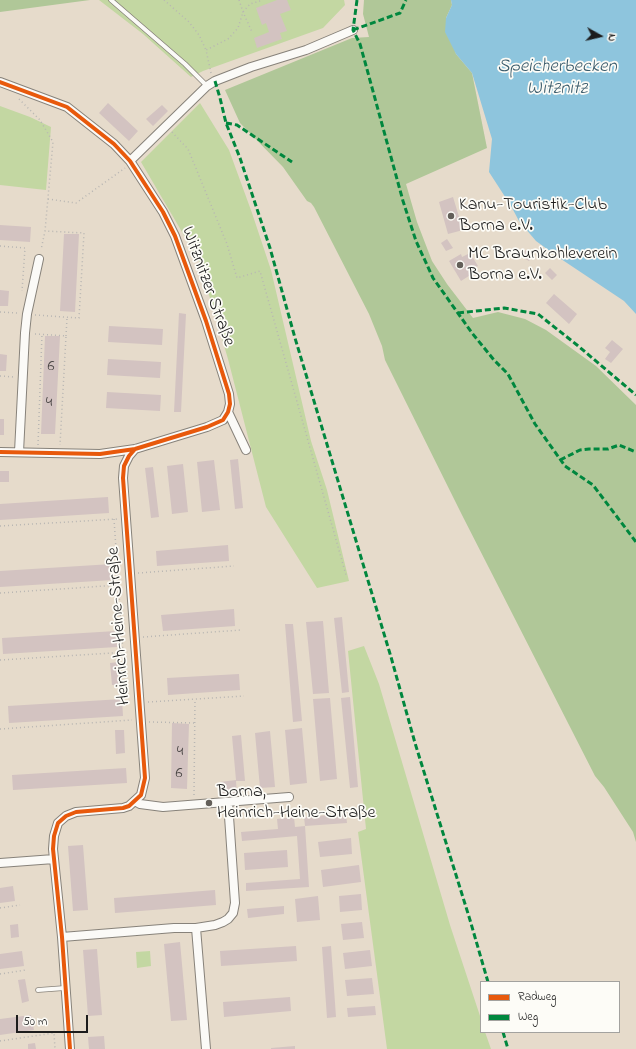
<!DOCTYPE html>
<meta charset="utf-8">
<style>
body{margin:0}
#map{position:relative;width:636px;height:1049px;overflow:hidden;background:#e6dbcb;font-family:"Indie Flower",sans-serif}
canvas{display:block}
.legend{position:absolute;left:480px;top:981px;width:140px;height:52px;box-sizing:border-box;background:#fdfcf7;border:1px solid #a3a29f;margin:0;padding:5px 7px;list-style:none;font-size:12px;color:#1c1c1c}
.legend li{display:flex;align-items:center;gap:8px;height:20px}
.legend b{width:20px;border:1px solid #a3a29f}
.north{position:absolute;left:580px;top:16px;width:40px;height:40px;-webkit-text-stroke:3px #fdfcf7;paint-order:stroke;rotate:98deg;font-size:11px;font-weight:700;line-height:16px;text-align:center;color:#1c1c1c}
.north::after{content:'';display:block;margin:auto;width:14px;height:18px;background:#1c1c1c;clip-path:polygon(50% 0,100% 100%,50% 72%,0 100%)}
.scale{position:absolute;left:16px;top:1015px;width:72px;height:18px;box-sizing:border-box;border:2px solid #1c1c1c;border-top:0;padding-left:5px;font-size:12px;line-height:14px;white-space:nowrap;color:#1c1c1c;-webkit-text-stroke:3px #fdfcf7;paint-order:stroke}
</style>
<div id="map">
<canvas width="636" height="1049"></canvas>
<ul class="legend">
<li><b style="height:5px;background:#e8590c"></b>Radweg</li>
<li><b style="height:5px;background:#00873e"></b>Weg</li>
</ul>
<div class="north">N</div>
<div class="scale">50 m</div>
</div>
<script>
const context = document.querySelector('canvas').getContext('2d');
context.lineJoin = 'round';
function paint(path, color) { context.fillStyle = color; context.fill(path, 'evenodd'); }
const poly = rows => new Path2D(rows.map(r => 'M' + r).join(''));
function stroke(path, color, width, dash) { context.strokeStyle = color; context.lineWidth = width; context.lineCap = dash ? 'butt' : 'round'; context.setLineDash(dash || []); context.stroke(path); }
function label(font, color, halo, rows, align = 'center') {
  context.font = font + ' "Indie Flower",sans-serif'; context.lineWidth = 3.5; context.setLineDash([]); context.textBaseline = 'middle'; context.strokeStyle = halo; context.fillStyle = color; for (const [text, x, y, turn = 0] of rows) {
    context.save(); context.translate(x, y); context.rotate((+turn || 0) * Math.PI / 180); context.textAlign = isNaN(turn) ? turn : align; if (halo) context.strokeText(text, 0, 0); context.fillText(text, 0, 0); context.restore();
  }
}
paint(poly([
 [99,0,344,0,345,5,323,28,203,71,191,77,143,34],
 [200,103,229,150,252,213,271,270,311,441,327,490,349,581,317,588,266,507,228,359,199,261,141,162],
 [0,106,30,117,51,127,46,190,0,185],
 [364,646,379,684,450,925,481,1019,481,1032,485,1032,491,1049,387,1049,358,832,366,829,348,651],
 [150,951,151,966,137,968,136,952]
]), '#c3d7a2');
paint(poly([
 [0,0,90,0,0,12],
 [364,0,451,0,452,5,446,18,456,54,472,73,487,148,406,184,417,222,432,261,447,284,473,318,498,312,525,319,546,330,596,366,636,405,636,842,633,832,604,787,595,776,462,515,385,360,382,346,369,314,314,207,311,203,307,201,283,167,240,123,225,90,352,38,369,37,363,14]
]), '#b0c798');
paint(poly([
 [451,0,636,0,636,314,624,301,558,257,536,241,519,221,511,206,489,172,492,139,472,73,456,54,445,32,446,18,452,5]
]), '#8ec5dd');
paint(poly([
 [277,0,287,0,291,10,280,14,287,31,280,33,282,39,257,48,254,38,269,32,266,23,262,25,256,8],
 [108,103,138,131,129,141,99,113],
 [162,105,168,111,153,126,146,119],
 [453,197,463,230,448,234,439,202],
 [0,225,31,227,30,242,0,240],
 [64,234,79,234,75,312,60,311],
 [447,239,453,248,446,251,441,243],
 [525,250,533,255,529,261,520,256],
 [470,253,478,266,470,270,472,274,461,281,449,261,461,254,462,257],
 [550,268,557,275,552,280,545,273],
 [0,290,9,291,8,306,0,306],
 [554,294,577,314,569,324,546,303],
 [179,313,186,314,181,412,174,412],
 [109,326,163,329,162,345,108,342],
 [45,336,60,336,55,434,41,434],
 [612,340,623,349,611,363,605,359,610,352,605,348],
 [0,354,7,355,6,371,0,371],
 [108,359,161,362,160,378,107,375],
 [107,392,161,395,160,411,106,408],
 [0,419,4,419,4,435,0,435],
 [238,459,243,508,235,509,230,460],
 [214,460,220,510,202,512,197,462],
 [183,464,188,512,172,514,167,466],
 [153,467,159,517,151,518,145,468],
 [0,471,9,471,9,482,0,482],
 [108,497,109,513,0,520,0,504],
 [228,545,229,561,157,566,156,551],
 [112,564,113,580,0,587,0,571],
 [234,609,235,626,163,631,161,615],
 [342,617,349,692,342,693,334,618],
 [323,621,329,693,313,694,306,622],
 [285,624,293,624,302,721,293,722],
 [116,631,117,647,3,654,2,638],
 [119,662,120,685,112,685,110,663],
 [239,674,240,690,168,695,167,678],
 [350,697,358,787,350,788,341,698],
 [330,698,337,779,320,781,313,699],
 [122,699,123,716,9,723,8,706],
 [172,723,189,724,187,789,171,788],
 [302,728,307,783,290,785,285,730],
 [115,730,124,730,125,753,116,754],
 [270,731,275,787,260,788,255,733],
 [241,735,245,781,236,781,237,795,221,796,220,782,236,780,232,736],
 [126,768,127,783,13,790,12,775],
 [346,814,347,823,305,826,304,817],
 [294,817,295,827,305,826,309,887,246,891,246,883,300,879,297,836,242,841,241,832,278,829,277,819],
 [351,838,352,854,320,857,318,842],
 [83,845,88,910,73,911,68,846],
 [287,850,288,867,245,870,244,853],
 [359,865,361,882,323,887,321,870],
 [13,886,15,901,0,903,0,888],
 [215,890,216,905,115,913,114,898],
 [361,894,362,910,340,912,339,896],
 [318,896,320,920,297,922,295,899],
 [284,906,284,914,248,918,247,909],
 [362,922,364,938,343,940,341,924],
 [18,924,19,937,11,938,10,925],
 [180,942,187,1020,171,1021,164,944],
 [296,946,297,961,221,966,220,951],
 [331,946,336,1017,327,1018,322,947],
 [97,949,102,1015,88,1016,83,950],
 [370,950,372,966,345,969,343,953],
 [22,951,24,966,0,969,0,954],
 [372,978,374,994,347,996,345,980],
 [25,979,29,1001,22,1003,18,980],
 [290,997,291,1011,224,1017,223,1002],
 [375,1006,376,1015,348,1017,347,1008],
 [31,1015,34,1030,0,1035,0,1019],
 [104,1036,105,1049,89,1049,88,1037],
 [35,1043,36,1049,28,1049,28,1044],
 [295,1046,295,1049,271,1049,271,1048]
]), '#d3c3c1');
const lane = poly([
 [111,0,185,64,207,86],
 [38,990,65,988]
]);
const street = poly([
 [0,82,67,107,114,144,130,161,163,212,175,236,206,321,229,394,230,404,228,412,223,420,207,427,135,449,100,454,0,452],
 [130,161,207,86,215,81,251,67,306,50,353,30],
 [228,412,246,450],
 [19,452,25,333,27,314,39,259],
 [135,801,140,804,163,807,289,797],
 [0,863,54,859],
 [196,928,206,1049],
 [62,937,174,928,196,928,215,925,223,922,228,919,233,913,235,903,228,802],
 [70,1049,62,937,53,849,54,836,58,823,66,816,76,812,123,808,129,806,141,795,145,778,123,478,124,466,129,456,135,449]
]);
stroke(lane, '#87827a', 5.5);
stroke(street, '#87827a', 10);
stroke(poly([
 [164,0,189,22,199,35,206,50],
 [239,0,243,12,252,32],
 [211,73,206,50,228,39,238,28,243,12,250,4,263,0],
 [19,99,40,120,53,142,45,231,41,250],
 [172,132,188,149,227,244,237,278,260,271,346,575],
 [48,199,76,203,125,168],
 [0,246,25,248,22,291],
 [0,312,18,313],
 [35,315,79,318,84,233,45,231],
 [35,334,66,336,60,445],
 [66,336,67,318],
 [0,376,14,377],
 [38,445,42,334],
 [114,519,123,653],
 [0,526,118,519],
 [138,573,234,566],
 [0,593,120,585],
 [143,637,241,630],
 [0,660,128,652],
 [148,702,244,696],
 [149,722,195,723],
 [0,729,132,720],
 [194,795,195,699],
 [0,908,20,905],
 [0,974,26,970],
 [0,1041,54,1033,55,1049]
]), '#b8b6b3', 1.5, [1, 3]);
stroke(lane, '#fbfaf7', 4);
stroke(street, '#fbfaf7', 8);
stroke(poly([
 [357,0,353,30,360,44,365,62,403,201,416,241,433,278,472,333,494,360,508,374,535,424,565,466,593,485,636,542],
 [353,30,400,13,406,0],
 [215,81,220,98,226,123,240,158,270,248,295,338,391,657,415,743,470,920,488,982],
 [226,123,237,125,292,162],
 [458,313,504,308,538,314,577,345,636,395],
 [560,460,580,450,589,449,608,449,619,445,636,452],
 [503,1032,508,1049]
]), '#00873e', 3, [6, 3]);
stroke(poly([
 [0,82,67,107,114,144,130,161,163,212,175,236,206,321,229,394,230,404,228,412,223,420,207,427,135,449,100,454,0,452],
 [70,1049,62,937,53,849,54,836,58,823,66,816,76,812,123,808,129,806,141,795,145,778,123,478,124,466,129,456,135,449]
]), '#e8590c', 4);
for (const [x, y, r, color] of [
 [451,216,4,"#635f59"],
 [460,265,4,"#635f59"],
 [209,803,4,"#635f59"]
]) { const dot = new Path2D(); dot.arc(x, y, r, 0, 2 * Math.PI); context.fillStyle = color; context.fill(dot); stroke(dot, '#fdfcf7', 1.5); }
label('16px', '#4a4645', null, [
 ["6",51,367],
 ["4",49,403],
 ["4",180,752],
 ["6",179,774]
]);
label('18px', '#1c1c1c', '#fdfcf7', [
 ["Kanu-Touristik-Club",459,206],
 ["Borna e.V.",459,227],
 ["MC Braunkohleverein",468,255],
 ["Borna e.V.",468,276],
 ["Borna,",217,793],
 ["Heinrich-Heine-Straße",217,814]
], 'left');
label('18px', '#1c1c1c', '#fdfcf7', [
 ["Witznitzer Straße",207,287,70],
 ["Heinrich-Heine-Straße",120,626,-94]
]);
label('italic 19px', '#3b5c6c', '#fdfcf7', [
 ["Speicherbecken",557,68],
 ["Witznitz",557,90]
]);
</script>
